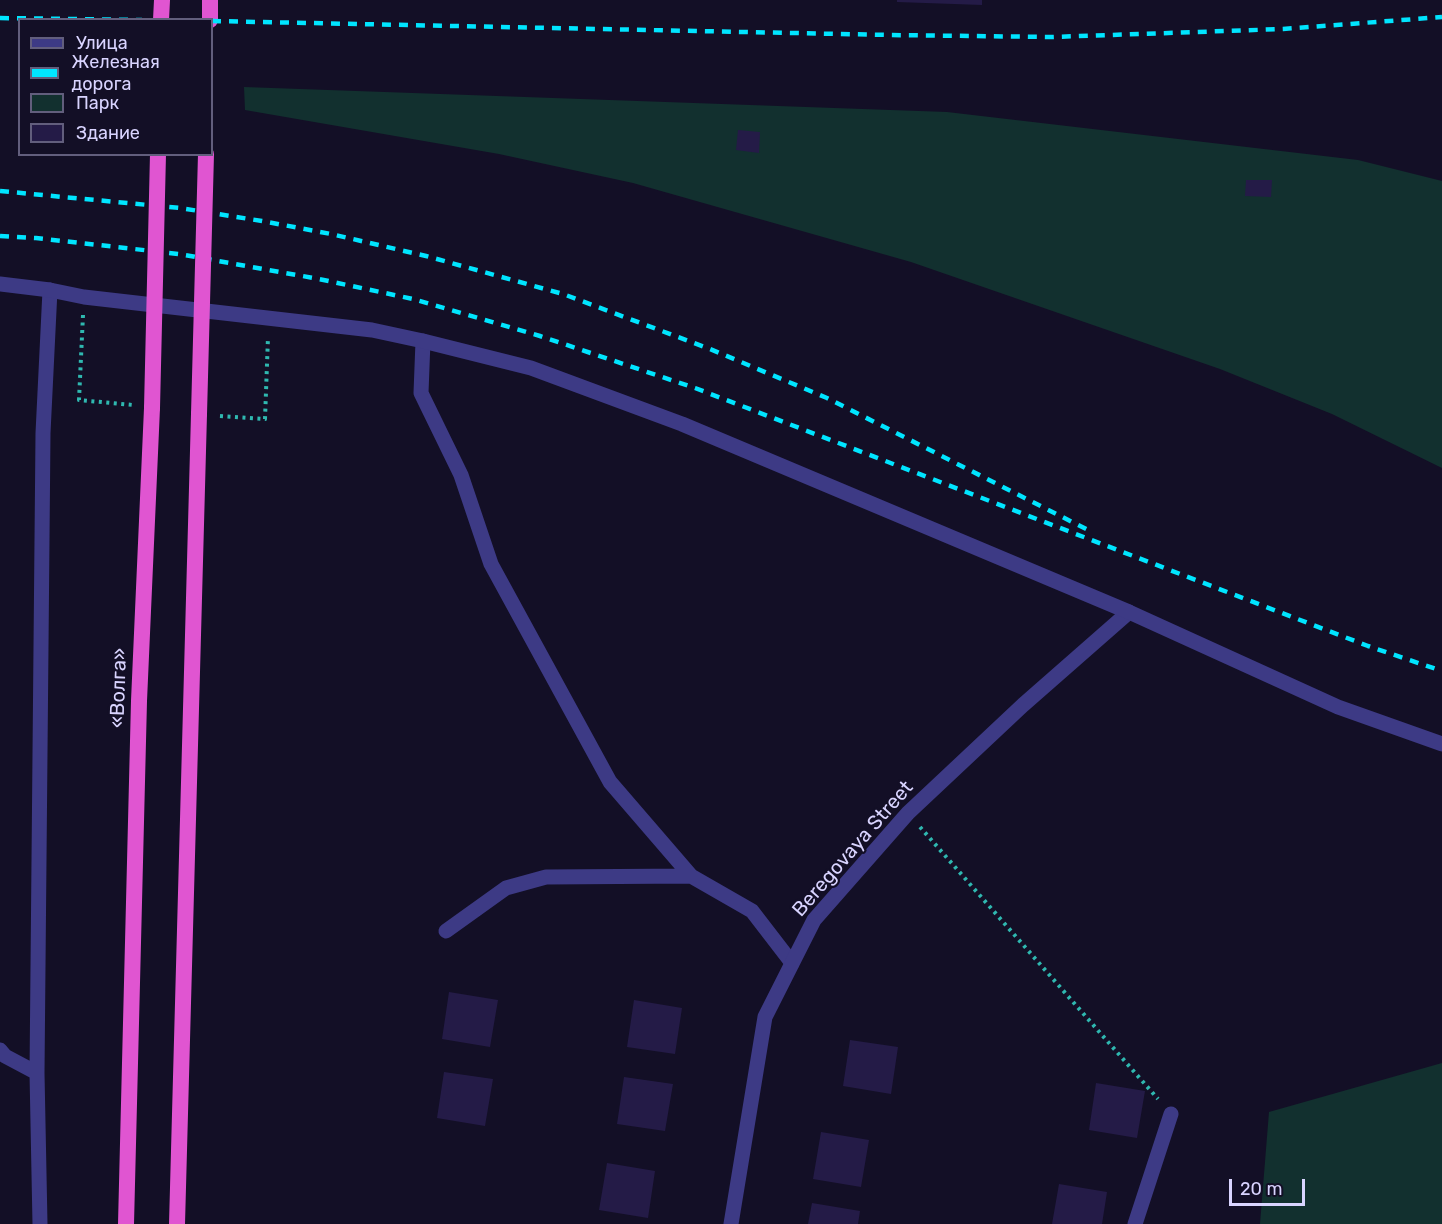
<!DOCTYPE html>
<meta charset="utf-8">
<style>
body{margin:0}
#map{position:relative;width:1442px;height:1224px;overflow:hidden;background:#130f26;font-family:Rubik,sans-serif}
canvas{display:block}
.legend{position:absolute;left:18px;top:18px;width:195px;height:138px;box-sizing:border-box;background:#130f26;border:2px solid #625e7d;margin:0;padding:8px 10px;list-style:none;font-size:18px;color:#d9d4ff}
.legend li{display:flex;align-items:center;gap:12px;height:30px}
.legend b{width:30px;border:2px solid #625e7d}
.scale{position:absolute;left:1229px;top:1179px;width:76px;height:27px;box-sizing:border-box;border:3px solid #d9d4ff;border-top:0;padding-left:8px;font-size:18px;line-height:21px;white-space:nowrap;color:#d9d4ff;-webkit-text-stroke:4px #130f26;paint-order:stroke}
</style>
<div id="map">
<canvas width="1442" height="1224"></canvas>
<ul class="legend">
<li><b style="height:8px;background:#3d3a85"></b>Улица</li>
<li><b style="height:8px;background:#00e5ff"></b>Железная дорога</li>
<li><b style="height:16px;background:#12302f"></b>Парк</li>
<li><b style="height:16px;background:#241b47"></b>Здание</li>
</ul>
<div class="scale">20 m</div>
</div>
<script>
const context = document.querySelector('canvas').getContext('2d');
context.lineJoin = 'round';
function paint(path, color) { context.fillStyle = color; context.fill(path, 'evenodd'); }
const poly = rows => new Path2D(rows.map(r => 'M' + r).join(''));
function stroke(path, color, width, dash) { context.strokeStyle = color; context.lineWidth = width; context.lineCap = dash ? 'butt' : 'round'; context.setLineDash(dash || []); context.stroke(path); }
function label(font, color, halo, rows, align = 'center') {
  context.font = font + ' Rubik,sans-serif'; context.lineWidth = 4.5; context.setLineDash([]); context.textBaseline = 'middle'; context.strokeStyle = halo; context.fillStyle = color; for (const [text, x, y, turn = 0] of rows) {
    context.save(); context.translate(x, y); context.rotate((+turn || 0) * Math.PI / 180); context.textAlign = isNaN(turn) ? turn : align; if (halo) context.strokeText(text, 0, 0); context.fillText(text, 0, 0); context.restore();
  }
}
paint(poly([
 [244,87,947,112,1358,160,1442,181,1442,468,1332,414,1220,369,911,262,633,183,499,154,245,110],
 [1442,1063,1442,1224,1260,1224,1269,1112]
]), '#12302f');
paint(poly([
 [897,0,982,0,982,5,897,2],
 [738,130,760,132,759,153,736,150],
 [1246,180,1272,180,1271,197,1245,196],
 [449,992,498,1000,490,1047,442,1039],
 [634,1000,682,1008,675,1054,627,1047],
 [850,1040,898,1047,891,1094,843,1086],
 [444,1072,493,1079,485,1126,437,1118],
 [624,1077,673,1084,665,1131,617,1124],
 [1096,1083,1145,1091,1137,1138,1089,1130],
 [821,1132,869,1140,861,1187,813,1179],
 [607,1163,655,1171,648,1218,599,1210],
 [1059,1184,1107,1192,1102,1224,1052,1224],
 [812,1203,860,1211,858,1224,808,1224]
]), '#241b47');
stroke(poly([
 [83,315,79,400,133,405],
 [220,416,265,419,268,337],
 [920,827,1158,1099]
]), '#2fb8b0', 4, [3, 4.5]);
stroke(poly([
 [423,341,421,393,461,475,491,564,610,782,691,876,752,911,792,963],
 [446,931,506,888,546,877,691,876]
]), '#3d3a85', 15);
stroke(poly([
 [0,1050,5,1056,37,1073],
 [40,1224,37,1073,43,433,50,290],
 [731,1224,765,1017,814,920,908,813,1023,705,1129,612],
 [1135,1224,1171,1114]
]), '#3d3a85', 15);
stroke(poly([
 [0,284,50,290,84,297,372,330,423,341,531,368,682,424,1129,612,1338,707,1442,744]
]), '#3d3a85', 15);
stroke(poly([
 [161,20,162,0],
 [210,20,210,0],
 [126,1224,139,701,152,408],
 [177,1224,199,414]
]), '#e055d1', 16);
stroke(poly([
 [0,18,142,20],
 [212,21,890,35,1052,37,1283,29,1442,17],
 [0,191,180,208,262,221,331,234,426,256,563,294,710,349,827,398,1092,532],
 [0,236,36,238,179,254,319,279,413,299,540,336,695,388,1368,646,1442,671]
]), '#00e5ff', 4.5, [9, 8]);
stroke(poly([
 [152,408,158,154],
 [199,414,206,154]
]), '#e055d1', 16);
label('20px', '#d9d4ff', '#130f26', [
 ["«Волга»",119,688,-88],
 ["Beregovaya Street",853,849,-49]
]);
</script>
